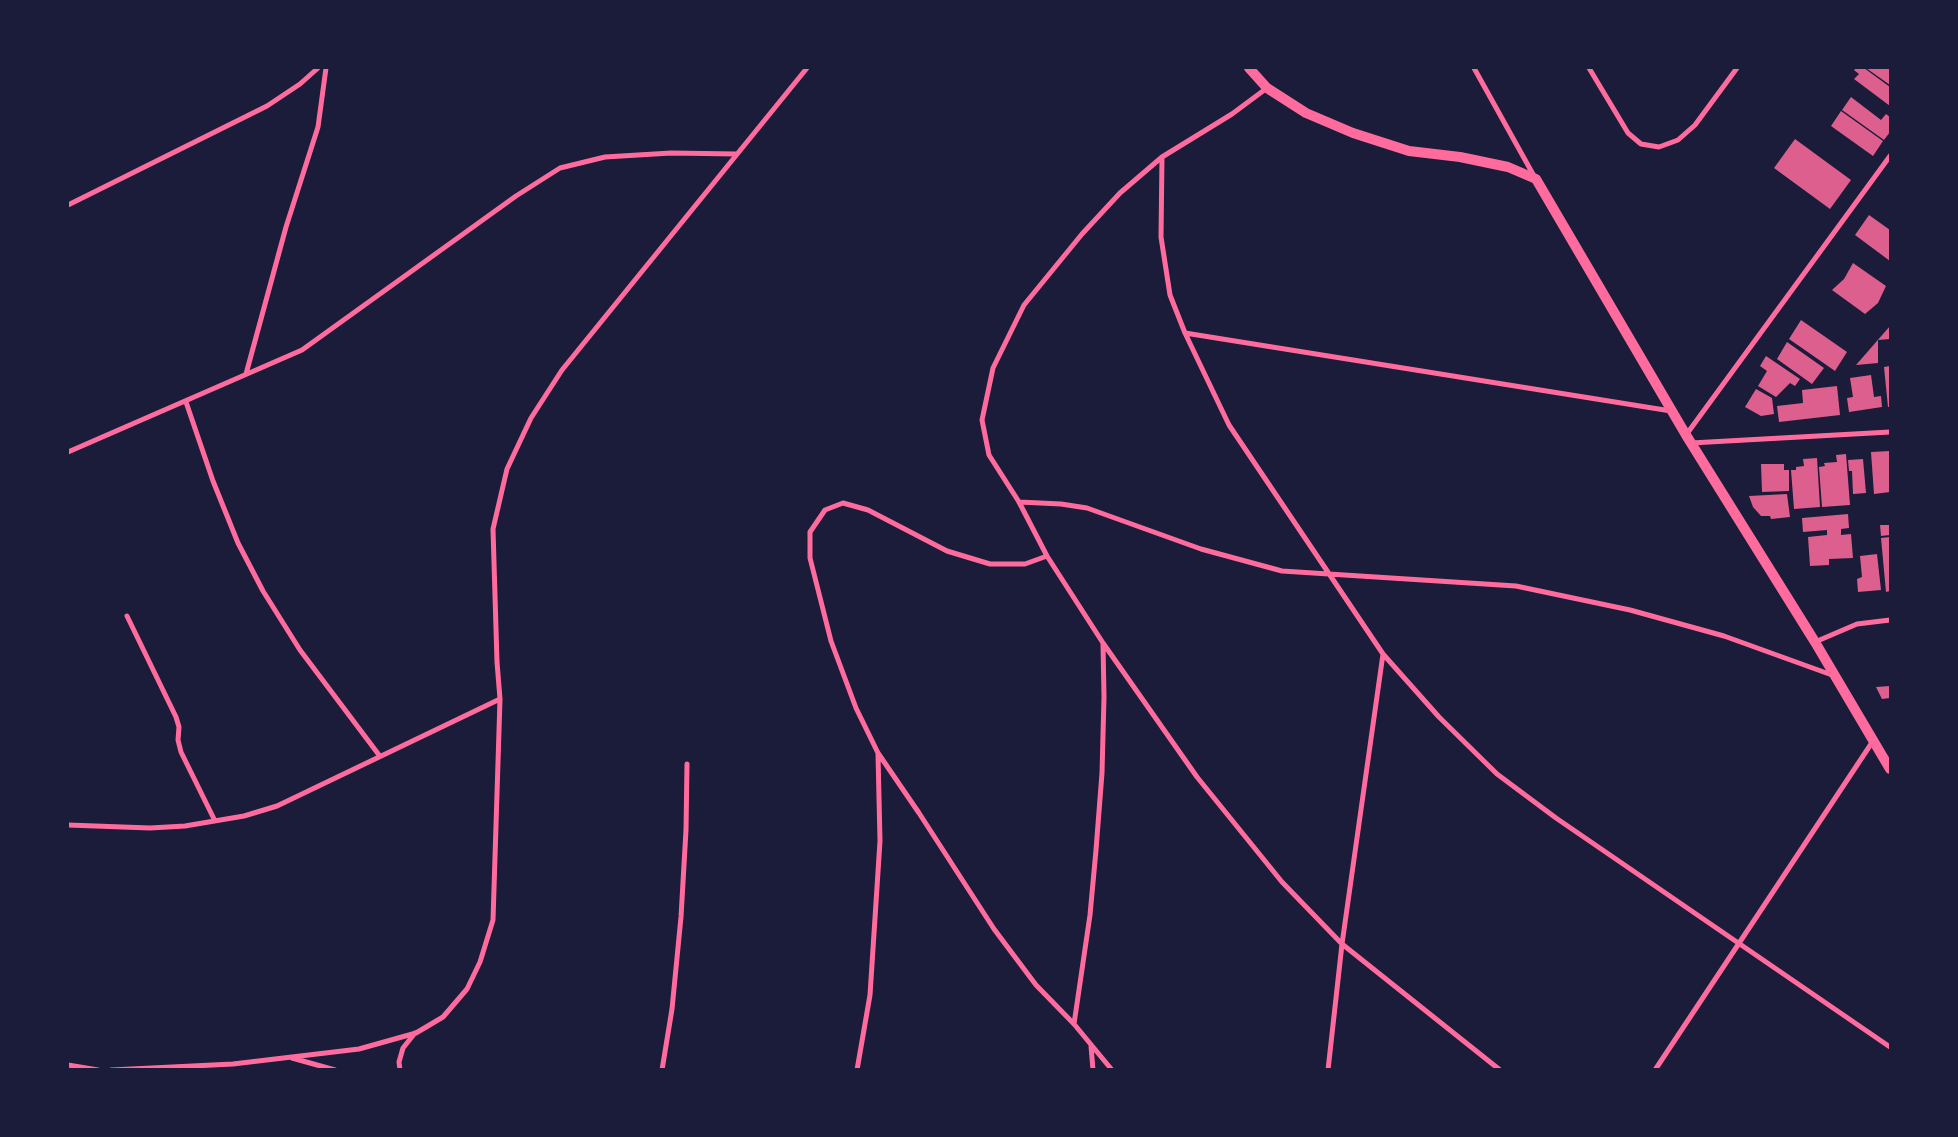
<!DOCTYPE html>
<style>
body{margin:0}
#map{position:relative;width:1958px;height:1137px;overflow:hidden;background:#1b1b3a;font-family:Signika,sans-serif}
canvas{display:block}
.frame{position:absolute;inset:0;border:69px solid #1b1b3a;pointer-events:none}
</style>
<div id="map">
<canvas width="1958" height="1137"></canvas>
<div class="frame"></div>
</div>
<script>
const context = document.querySelector('canvas').getContext('2d');
context.lineJoin = 'round';
function paint(path, color) { context.fillStyle = color; context.fill(path, 'evenodd'); }
const poly = rows => new Path2D(rows.map(r => 'M' + r).join(''));
function stroke(path, color, width, dash) { context.strokeStyle = color; context.lineWidth = width; context.lineCap = dash ? 'butt' : 'round'; context.setLineDash(dash || []); context.stroke(path); }
paint(poly([
 [1856,68,1864,68,1890,87,1890,106,1854,79,1859,74,1854,70],
 [1866,68,1887,68,1890,70,1890,85],
 [1851,97,1881,120,1886,114,1890,117,1890,132,1884,140,1842,110],
 [1841,111,1883,141,1873,156,1831,126],
 [1795,139,1851,180,1830,209,1774,168],
 [1869,215,1890,230,1890,261,1855,235],
 [1853,263,1886,286,1878,303,1865,314,1832,290,1844,279],
 [1801,320,1847,352,1835,371,1789,339],
 [1890,326,1890,339,1878,340,1878,363,1856,365],
 [1787,342,1824,368,1812,384,1777,359],
 [1766,356,1800,379,1795,386,1790,383,1776,397,1758,386,1767,371,1760,366],
 [1890,366,1890,407,1888,407,1884,367],
 [1871,375,1874,397,1881,396,1882,407,1849,412,1847,398,1853,397,1850,378],
 [1837,386,1840,415,1779,422,1777,406,1803,403,1802,390],
 [1756,389,1772,398,1774,414,1761,416,1745,407],
 [1890,451,1890,492,1874,494,1871,452],
 [1846,454,1850,505,1822,507,1819,467,1825,466,1824,463,1837,462,1836,455],
 [1817,458,1820,507,1794,509,1791,470,1796,470,1796,467,1804,466,1803,459],
 [1863,459,1866,493,1853,494,1852,471,1849,471,1848,460],
 [1761,464,1784,464,1784,470,1789,470,1789,491,1762,492],
 [1787,494,1790,517,1771,519,1770,516,1761,516,1753,507,1749,496],
 [1848,514,1849,528,1841,529,1841,535,1851,534,1853,558,1829,559,1829,565,1810,566,1808,537,1827,535,1827,530,1803,532,1802,518],
 [1880,525,1890,525,1890,535,1881,536],
 [1890,537,1890,591,1886,592,1881,538],
 [1877,554,1881,590,1858,592,1857,579,1862,577,1860,556],
 [1890,686,1890,698,1882,699,1876,687]
]), '#dd5f8e');
stroke(poly([
 [1474,68,1534,176],
 [1589,68,1628,133,1641,144,1659,147,1678,140,1695,125,1737,68],
 [1267,88,1232,114,1162,157,1120,193,1082,234,1024,305,993,368,982,420,989,455,1019,502,1047,556,1103,643,1197,777,1282,882,1342,944,1500,1070],
 [1162,157,1161,237,1170,295,1185,333,1229,425,1383,654,1439,717,1497,774,1556,818,1890,1047],
 [68,205,267,106,300,84,318,68],
 [1185,333,1671,411],
 [246,374,286,227,318,127,326,68],
 [186,402,213,481,238,543,263,591,300,650,379,755],
 [1686,435,1890,156],
 [1691,443,1890,432],
 [68,452,302,350,516,196,560,168,605,157,671,153,737,154],
 [1019,502,1061,504,1087,508,1201,549,1282,571,1516,586,1630,610,1724,636,1832,675],
 [1047,556,1025,564,990,564,947,551,868,510,843,503,825,510,810,532,810,558,831,641,856,708,878,753,919,813,994,929,1036,985,1074,1024,1112,1070],
 [127,616,176,717,179,727,178,740,181,752,215,821],
 [1815,642,1857,624,1890,620],
 [68,825,150,828,185,826,244,816,277,806,500,699],
 [1074,1024,1090,915,1096,850,1102,773,1104,697,1103,644],
 [1091,1046,1093,1070],
 [292,1058,335,1070],
 [68,1065,98,1070],
 [111,1070,233,1064,359,1049,416,1033,443,1017,467,989,480,962,493,920,500,699,497,662,493,529,507,469,531,418,562,370,807,68],
 [400,1070,399,1062,403,1048,415,1033],
 [662,1070,672,1009,681,917,686,830,687,764],
 [857,1070,870,995,880,841,878,754],
 [1328,1070,1342,944,1383,654],
 [1655,1070,1873,741]
]), '#ff6b9d', 5);
stroke(poly([
 [1249,68,1267,88,1306,113,1353,133,1409,151,1460,157,1508,167,1536,179,1686,435,1815,642,1890,769]
]), '#ff6b9d', 10);
</script>
